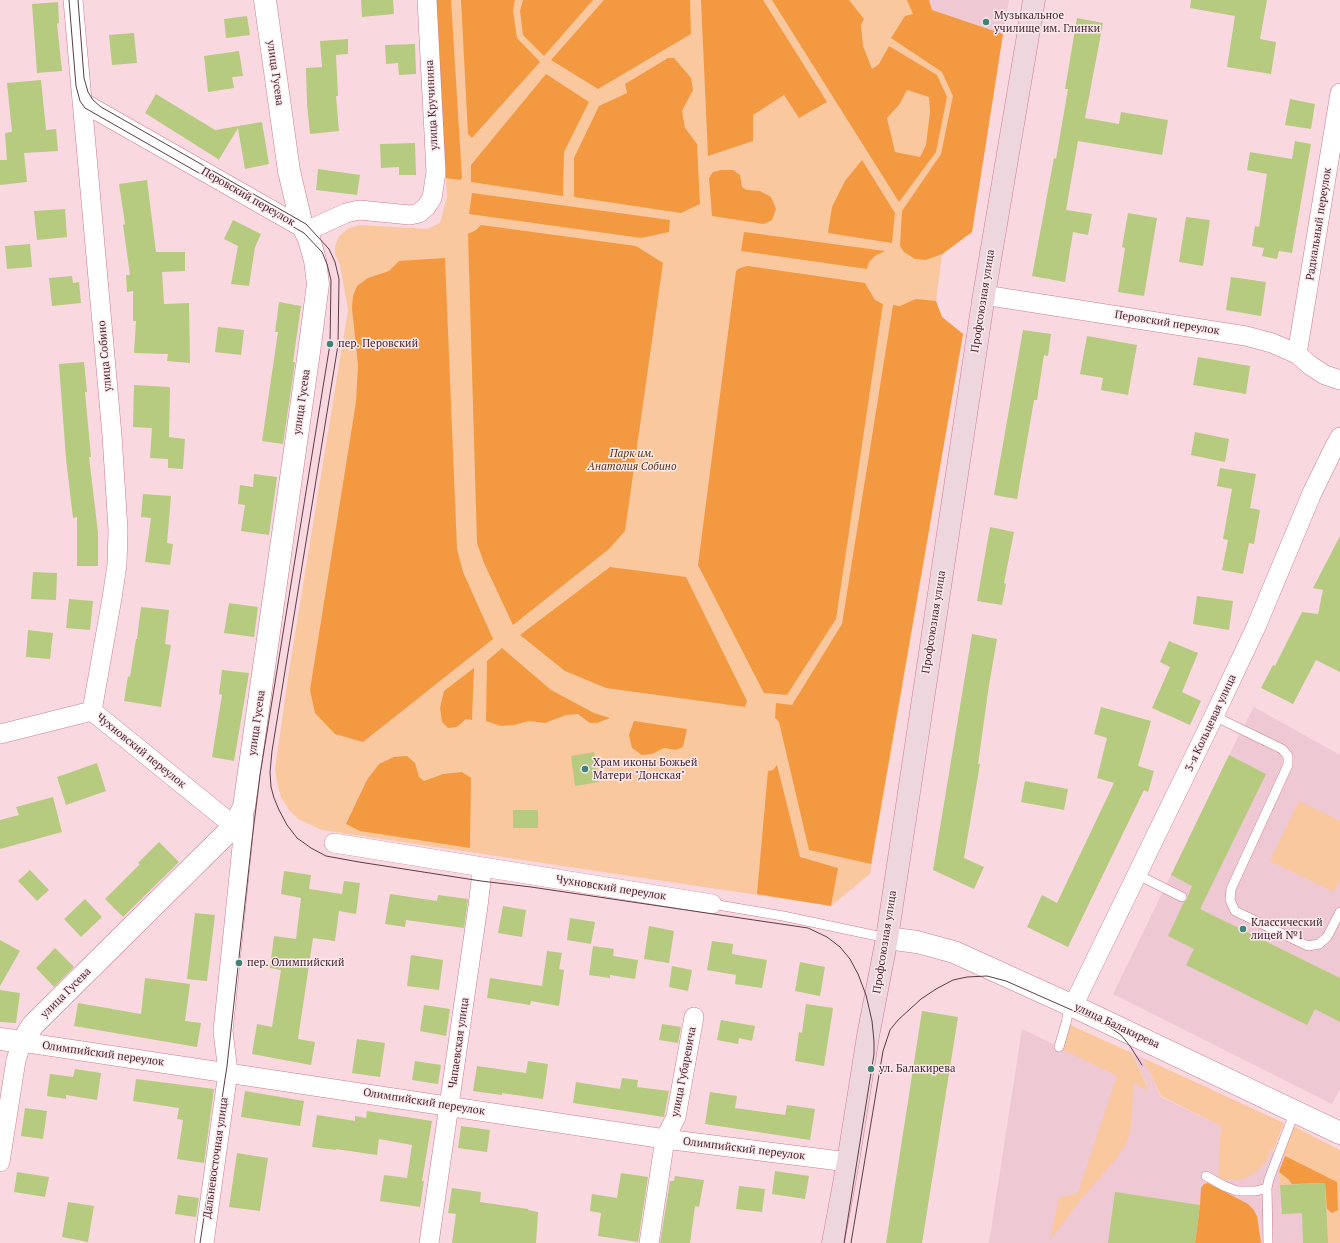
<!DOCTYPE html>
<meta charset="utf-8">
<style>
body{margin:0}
canvas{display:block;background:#fad8e0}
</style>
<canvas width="1340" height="1243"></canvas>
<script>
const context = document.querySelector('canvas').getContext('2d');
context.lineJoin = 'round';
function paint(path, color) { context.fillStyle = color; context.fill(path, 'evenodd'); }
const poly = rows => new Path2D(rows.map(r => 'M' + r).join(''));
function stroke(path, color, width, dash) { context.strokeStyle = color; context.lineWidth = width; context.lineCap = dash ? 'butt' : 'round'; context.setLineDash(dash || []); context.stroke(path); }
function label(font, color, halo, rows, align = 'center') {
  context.font = font + ' "PT Serif",serif'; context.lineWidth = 3; context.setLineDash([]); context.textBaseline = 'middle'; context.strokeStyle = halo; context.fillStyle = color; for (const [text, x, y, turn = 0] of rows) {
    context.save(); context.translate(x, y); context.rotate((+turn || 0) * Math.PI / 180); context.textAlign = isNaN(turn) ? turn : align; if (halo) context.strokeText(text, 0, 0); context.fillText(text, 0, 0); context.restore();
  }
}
paint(poly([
 [929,0,1009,0,1003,34,932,10],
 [1254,707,1340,755,1340,1089,1332,1104,1113,994,1242,729],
 [1022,1029,1149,1090,1132,1053,1143,1058,1161,1097,1337,1182,1340,1243,989,1243]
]), '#eec8d2');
paint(poly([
 [436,0,929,0,932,10,1003,34,972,232,942,255,936,301,942,317,963,334,870,874,831,906,322,830,298,819,290,811,281,797,277,782,275,769,289,671,348,310,340,265,335,254,335,246,339,236,349,228,360,225,427,229,440,223,447,197],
 [1299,801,1340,821,1340,879,1334,892,1270,861],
 [1070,1025,1132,1053,1149,1091,1133,1083,1132,1115,1130,1133,1126,1144,1116,1159,1082,1198,1050,1240,1059,1198,1078,1193,1117,1076,1062,1049],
 [1143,1058,1284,1123,1273,1151,1270,1150,1268,1158,1263,1165,1255,1173,1246,1178,1238,1180,1218,1180,1221,1126,1161,1096],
 [1293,1126,1340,1150,1340,1243,1328,1243,1325,1183,1280,1185,1279,1172,1285,1156,1281,1155]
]), '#fac89f');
paint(poly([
 [436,0,451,0,462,178,460,180,446,178],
 [461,0,515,0,513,10,517,38,540,62,472,138,468,134],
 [523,0,593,0,544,56,523,35,520,11],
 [604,0,690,0,691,34,598,89,551,60],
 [701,0,763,0,827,102,799,118,784,95,753,115,753,141,708,156],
 [772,0,849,0,864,19,861,25,863,46,872,69,879,64,889,46,937,75,947,97,936,152,899,202],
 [907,90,929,97,930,112,926,145,920,157,895,152,887,118,899,105],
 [907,0,929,0,932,10,1003,34,972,232,942,254,926,260,915,259,904,252,900,246,902,211,941,154,953,96,942,72,891,38,905,16,913,14],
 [668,58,674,58,691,78,693,90,682,111,685,128,697,144,700,204,681,213,574,197,574,158,599,106,627,93,625,84],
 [546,74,589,102,564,152,563,196,471,182,471,165],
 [862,160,895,213,892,243,828,233,832,207,845,181],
 [721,170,733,170,740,175,742,187,747,190,760,191,771,197,776,209,772,220,764,224,712,216,709,178,713,172],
 [472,193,670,220,669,232,641,238,469,214],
 [481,225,636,246,663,263,625,531,609,549,513,625,484,563,477,543,468,234,476,230],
 [744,232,885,251,875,256,869,262,867,269,741,251],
 [445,258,457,549,463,572,493,639,363,742,335,734,315,713,310,690,356,402,358,365,352,308,353,296,357,286,368,278,389,271,399,261],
 [748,266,865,283,875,300,883,304,836,619,787,695,764,693,698,565,736,271,740,268],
 [916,299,936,301,942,317,963,334,871,864,809,850,779,722,775,718,776,703,792,705,842,624,893,305,900,306],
 [610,567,686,577,747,701,745,707,606,688,565,671,520,635],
 [502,648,551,690,594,713,610,718,597,723,590,723,578,714,566,715,545,723,529,721,514,725,501,726,486,721,487,661],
 [474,668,472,720,466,719,457,727,448,728,442,722,440,708,444,691],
 [634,721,687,729,683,747,676,750,664,748,652,754,642,755,632,748,629,735],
 [407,756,415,763,419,777,424,781,443,774,462,772,471,778,470,848,360,831,346,824,367,780,379,764,394,757],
 [777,765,800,857,838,868,831,906,757,894,768,771,773,770],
 [1285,1156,1337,1182,1338,1210,1332,1213,1327,1209,1325,1183,1292,1184,1288,1179,1279,1172],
 [1208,1183,1248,1204,1253,1209,1257,1216,1261,1243,1195,1243,1200,1205,1201,1188,1204,1184]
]), '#f39941');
paint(poly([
 [361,0,393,0,394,14,362,17],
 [1191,0,1267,0,1260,39,1276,42,1271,74,1227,67,1235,16,1190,8],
 [58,2,59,23,57,24,62,71,37,73,32,4],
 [247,16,250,35,226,38,224,19],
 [1077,18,1103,23,1085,118,1119,124,1121,112,1168,120,1162,155,1078,141,1066,210,1092,214,1088,235,1073,232,1065,282,1032,276,1054,158,1056,159,1068,89,1065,89],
 [134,33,137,63,112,65,109,35],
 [348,39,348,54,336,55,338,96,336,96,339,131,310,134,307,104,306,68,322,67,320,41],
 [415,44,416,74,399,75,398,63,386,64,385,45],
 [239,51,243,76,232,77,234,88,208,92,204,56],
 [41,80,46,130,56,129,58,151,24,153,27,182,0,185,0,160,7,160,5,133,12,132,7,83],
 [156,94,215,130,262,122,269,164,245,169,238,128,218,161,218,159,145,113],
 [1290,99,1315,104,1311,129,1285,125],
 [1295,141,1311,144,1292,253,1279,251,1277,259,1262,256,1264,248,1252,246,1255,226,1259,227,1267,174,1247,170,1250,152,1292,159],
 [415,143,416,175,399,175,399,167,381,168,380,144],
 [318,169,360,175,357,195,316,190],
 [147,180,156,252,185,252,185,271,162,272,164,304,189,303,190,363,167,361,168,354,134,353,136,321,133,321,133,291,127,292,126,275,130,275,123,225,125,224,119,184],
 [65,209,67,237,37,240,34,211],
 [1128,213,1157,218,1144,296,1118,292,1125,248,1122,247],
 [1186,217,1210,220,1203,266,1179,262],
 [233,220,261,234,255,247,249,286,231,284,238,246,224,239],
 [30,244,32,267,7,269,5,246],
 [72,276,73,283,79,282,81,303,52,306,49,278],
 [1231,277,1266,282,1261,316,1226,310],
 [279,302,301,306,293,362,295,362,283,444,262,441,278,332,275,332],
 [218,327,244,330,241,355,215,352],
 [1023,330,1051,334,1048,356,1044,355,1037,400,1034,400,1017,499,994,495],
 [1087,336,1137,345,1128,395,1101,390,1103,378,1080,374],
 [1198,357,1250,366,1246,394,1193,385],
 [84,362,87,392,85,392,91,457,89,457,98,533,98,566,77,566,77,517,73,518,66,459,59,364],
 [134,385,170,387,169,437,185,439,183,469,168,468,168,459,150,458,152,428,133,427],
 [1195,432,1229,439,1225,462,1191,455],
 [1220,468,1256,474,1250,508,1260,510,1254,544,1249,543,1243,574,1222,570,1228,540,1223,539,1232,489,1217,486],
 [254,474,277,477,269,535,241,531,245,505,238,504,240,485,253,487],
 [143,494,171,496,167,543,173,544,170,565,145,562,151,518,141,517],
 [990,527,1014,532,1004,583,1006,584,1002,605,977,601],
 [1340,536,1340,672,1316,660,1293,704,1261,688,1273,665,1275,666,1302,612,1318,614,1323,590,1313,588],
 [33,572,57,573,56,600,31,599],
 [1197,596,1233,601,1229,630,1193,624],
 [69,599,93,601,90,630,66,628],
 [229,603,258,607,254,637,224,633],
 [141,607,169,610,165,644,171,645,161,707,124,701,128,676,130,677,136,639,137,639],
 [28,630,53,633,50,659,26,657],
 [972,634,997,639,989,685,978,764,980,764,964,858,984,867,974,889,933,870],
 [1169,641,1198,653,1182,692,1201,701,1190,725,1152,708,1170,667,1160,662],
 [222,670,249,673,234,761,212,757,222,695,219,694],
 [1101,707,1151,721,1138,766,1154,771,1148,792,1144,790,1068,947,1027,927,1042,895,1057,903,1114,783,1097,778,1107,738,1094,734],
 [594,752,599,782,575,786,571,756],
 [1229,755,1266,774,1200,909,1340,978,1340,1022,1315,1009,1307,1025,1186,965,1194,949,1168,936,1184,902,1187,900,1188,896,1192,886,1171,875],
 [97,763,106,791,66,805,57,777],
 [1025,781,1068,789,1064,810,1021,802],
 [53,797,62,832,0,849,0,820,19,815,16,807],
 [513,810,538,810,538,828,513,828],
 [159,842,179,862,123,917,105,899,140,864,138,863],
 [30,870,49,890,37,901,18,881],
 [284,871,311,875,309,889,342,894,344,881,360,883,356,914,339,911,335,941,313,938,298,1039,315,1042,311,1065,252,1054,257,1024,272,1027,281,970,270,968,274,936,296,939,301,898,281,894],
 [390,894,437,901,438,895,468,899,464,928,406,920,405,927,385,924],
 [85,899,102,917,81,937,64,919],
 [503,906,526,910,522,937,498,933],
 [195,913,215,915,207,981,187,979],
 [570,918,595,922,591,944,567,940],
 [649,926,674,931,669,963,644,959],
 [0,940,20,951,0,986],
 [712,941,733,944,732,954,767,960,762,988,735,984,736,975,707,970],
 [593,946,614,949,613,956,638,960,635,979,610,975,610,978,589,975],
 [55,948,74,967,54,987,36,968],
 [547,951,562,953,559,969,564,970,559,1006,531,1001,530,1005,487,998,490,978,542,986],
 [411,955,443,960,439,990,407,986],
 [800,962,825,967,820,996,795,991],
 [672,966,692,970,688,991,669,987],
 [145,978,190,984,185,1021,201,1023,197,1047,74,1026,78,1003,141,1014],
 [0,990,20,993,16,1023,0,1022],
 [806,1004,833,1008,824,1066,795,1061,799,1032,802,1033],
 [424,1005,450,1009,446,1036,420,1031],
 [922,1011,958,1017,922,1243,886,1243],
 [721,1020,755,1026,752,1041,739,1038,738,1044,717,1040],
 [662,1024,681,1027,678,1043,659,1040],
 [357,1039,385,1043,380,1077,352,1073],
 [415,1061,441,1065,438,1084,412,1080],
 [528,1061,548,1064,543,1099,502,1093,502,1095,473,1091,477,1066,526,1073],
 [75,1069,101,1073,97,1100,66,1095,66,1099,47,1096,50,1074,73,1077],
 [622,1078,638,1080,637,1087,669,1091,664,1117,573,1103,576,1082,620,1089],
 [136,1079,214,1089,204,1163,177,1159,183,1120,177,1119,179,1108,133,1101],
 [245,1091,304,1101,300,1126,241,1117],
 [710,1092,737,1096,735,1108,785,1115,787,1105,815,1109,810,1140,705,1124],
 [25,1108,47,1111,43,1139,21,1136],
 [367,1111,432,1121,422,1181,424,1181,420,1207,380,1201,384,1175,407,1178,412,1145,379,1139,377,1155,336,1149,336,1150,312,1147,317,1115,355,1121,355,1116,366,1118],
 [461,1126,490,1130,487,1152,458,1148],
 [237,1153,268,1158,260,1211,229,1207],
 [775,1171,809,1176,805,1199,772,1194],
 [17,1172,49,1177,45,1197,14,1192],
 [621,1173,648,1177,638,1242,598,1236,601,1213,590,1211,592,1194,617,1198],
 [675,1176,704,1180,699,1207,695,1206,690,1243,660,1243,670,1181,674,1181],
 [1325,1183,1328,1243,1303,1243,1302,1213,1282,1214,1280,1185],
 [739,1186,765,1189,762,1212,736,1209],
 [452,1188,481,1192,480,1202,528,1209,528,1210,538,1212,536,1243,452,1243,456,1214,448,1213],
 [1115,1192,1200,1205,1195,1243,1108,1243],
 [178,1195,199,1198,196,1217,175,1214],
 [68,1202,94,1206,88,1242,62,1237]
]), '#b6ca80');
const service = poly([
 [1214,716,1282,749,1288,756,1288,765,1231,889,1230,900,1235,911,1308,946,1319,944,1327,937,1340,912],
 [1138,875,1182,897],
 [712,904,783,916,887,938],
 [1059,1047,1066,1023,1070,1004],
 [1206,1176,1224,1186,1237,1191,1256,1191,1267,1188],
 [1268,1243,1267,1188,1269,1179,1295,1111]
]);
const minor = poly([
 [73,0,112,435,118,530,117,565,112,598,92,711],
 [82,102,305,229,311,229,346,213,359,210,410,215,419,213,426,207,432,198,436,172,427,0],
 [984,295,1246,336,1272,343,1297,354,1311,366,1325,375,1340,380],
 [1297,354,1340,93],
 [0,734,92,711,234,826,243,837],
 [334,843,712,904],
 [1073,1006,1214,716,1256,627,1312,493,1334,448,1340,437],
 [0,1162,16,1060,22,1042,665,1139,848,1162],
 [204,1243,228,1072,223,1031,243,837,244,808],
 [429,1243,478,906,481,881,481,867],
 [649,1243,665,1139,676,1117,694,1017]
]);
const tertiary = poly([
 [887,938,917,942,954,952,1073,1006,1340,1133],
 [0,1039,22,1042,33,1025,234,826,244,807,309,352,318,284,315,260,309,239,301,222,289,171,265,0]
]);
const secondary = poly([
 [833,1243,848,1162,868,1036,887,938,984,295,1034,0]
]);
stroke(service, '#ca7c93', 10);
stroke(minor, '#ca7c93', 20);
stroke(tertiary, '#ca7c93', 23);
stroke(secondary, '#ca7c93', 23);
stroke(service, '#fff', 9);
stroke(minor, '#fff', 19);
stroke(tertiary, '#fff', 22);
stroke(secondary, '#eed6de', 22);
stroke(poly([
 [69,0,76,86,80,101,85,108,304,233,322,252,327,264,331,280,330,344,260,775,252,840,227,1066,200,1243],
 [78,0,84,78,88,92,93,100,101,107,306,224,329,249,335,262,339,279,338,345,272,751,270,772,271,787,274,798,279,810,287,825,297,838,311,848,326,856,359,862,481,881,531,887,808,928,827,937,840,947,850,959,858,974,866,995,872,1021,874,1041,874,1054,844,1243],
 [851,1243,883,1051,890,1030,898,1020,921,999,936,989,953,980,967,977,987,976,1006,981,1108,1026,1121,1035,1130,1046,1142,1065]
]), '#5c3c46', 1);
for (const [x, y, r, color] of [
 [986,22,4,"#3f8377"],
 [330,344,4,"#3f8377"],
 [585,769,4,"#3f8377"],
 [1243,929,4,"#3f8377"],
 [239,963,4,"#3f8377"],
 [871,1069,4,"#3f8377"]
]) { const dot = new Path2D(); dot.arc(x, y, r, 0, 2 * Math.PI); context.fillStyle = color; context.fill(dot); stroke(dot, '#fceaee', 1.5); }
label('11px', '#3e1f29', '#fceaee', [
 ["Музыкальное",994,16],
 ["училище им. Глинки",994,29],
 ["пер. Перовский",338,344],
 ["Храм иконы Божьей",593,763],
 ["Матери \"Донская\"",593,776],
 ["Классический",1251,923],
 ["лицей №1",1251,936],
 ["пер. Олимпийский",247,963],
 ["ул. Балакирева",879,1069]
], 'left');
label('11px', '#3e1f29', '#fceaee', [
 ["улица Гусева",275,73,82],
 ["улица Кручинина",432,105,-93],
 ["Перовский переулок",248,197,30],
 ["Радиальный переулок",1319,224,-81],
 ["Профсоюзная улица",983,301,-81],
 ["Перовский переулок",1167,323,9],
 ["улица Собино",105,356,-95],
 ["улица Гусева",302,402,-82],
 ["Профсоюзная улица",934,622,-81],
 ["улица Гусева",257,723,-82],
 ["3-я Кольцевая улица",1211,723,-65],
 ["Чухновский переулок",141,751,39],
 ["Чухновский переулок",611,888,9],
 ["Профсоюзная улица",885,942,-81],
 ["улица Гусева",66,993,-45],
 ["улица Балакирева",1117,1026,25],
 ["Чапаевская улица",459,1043,-82],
 ["Олимпийский переулок",103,1054,8],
 ["улица Губаревича",684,1072,-79],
 ["Олимпийский переулок",424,1102,9],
 ["Олимпийский переулок",744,1149,7],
 ["Дальневосточная улица",216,1158,-82]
]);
label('italic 11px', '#56320e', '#fceaee', [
 ["Парк им.",632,454],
 ["Анатолия Собино",632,467]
]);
</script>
